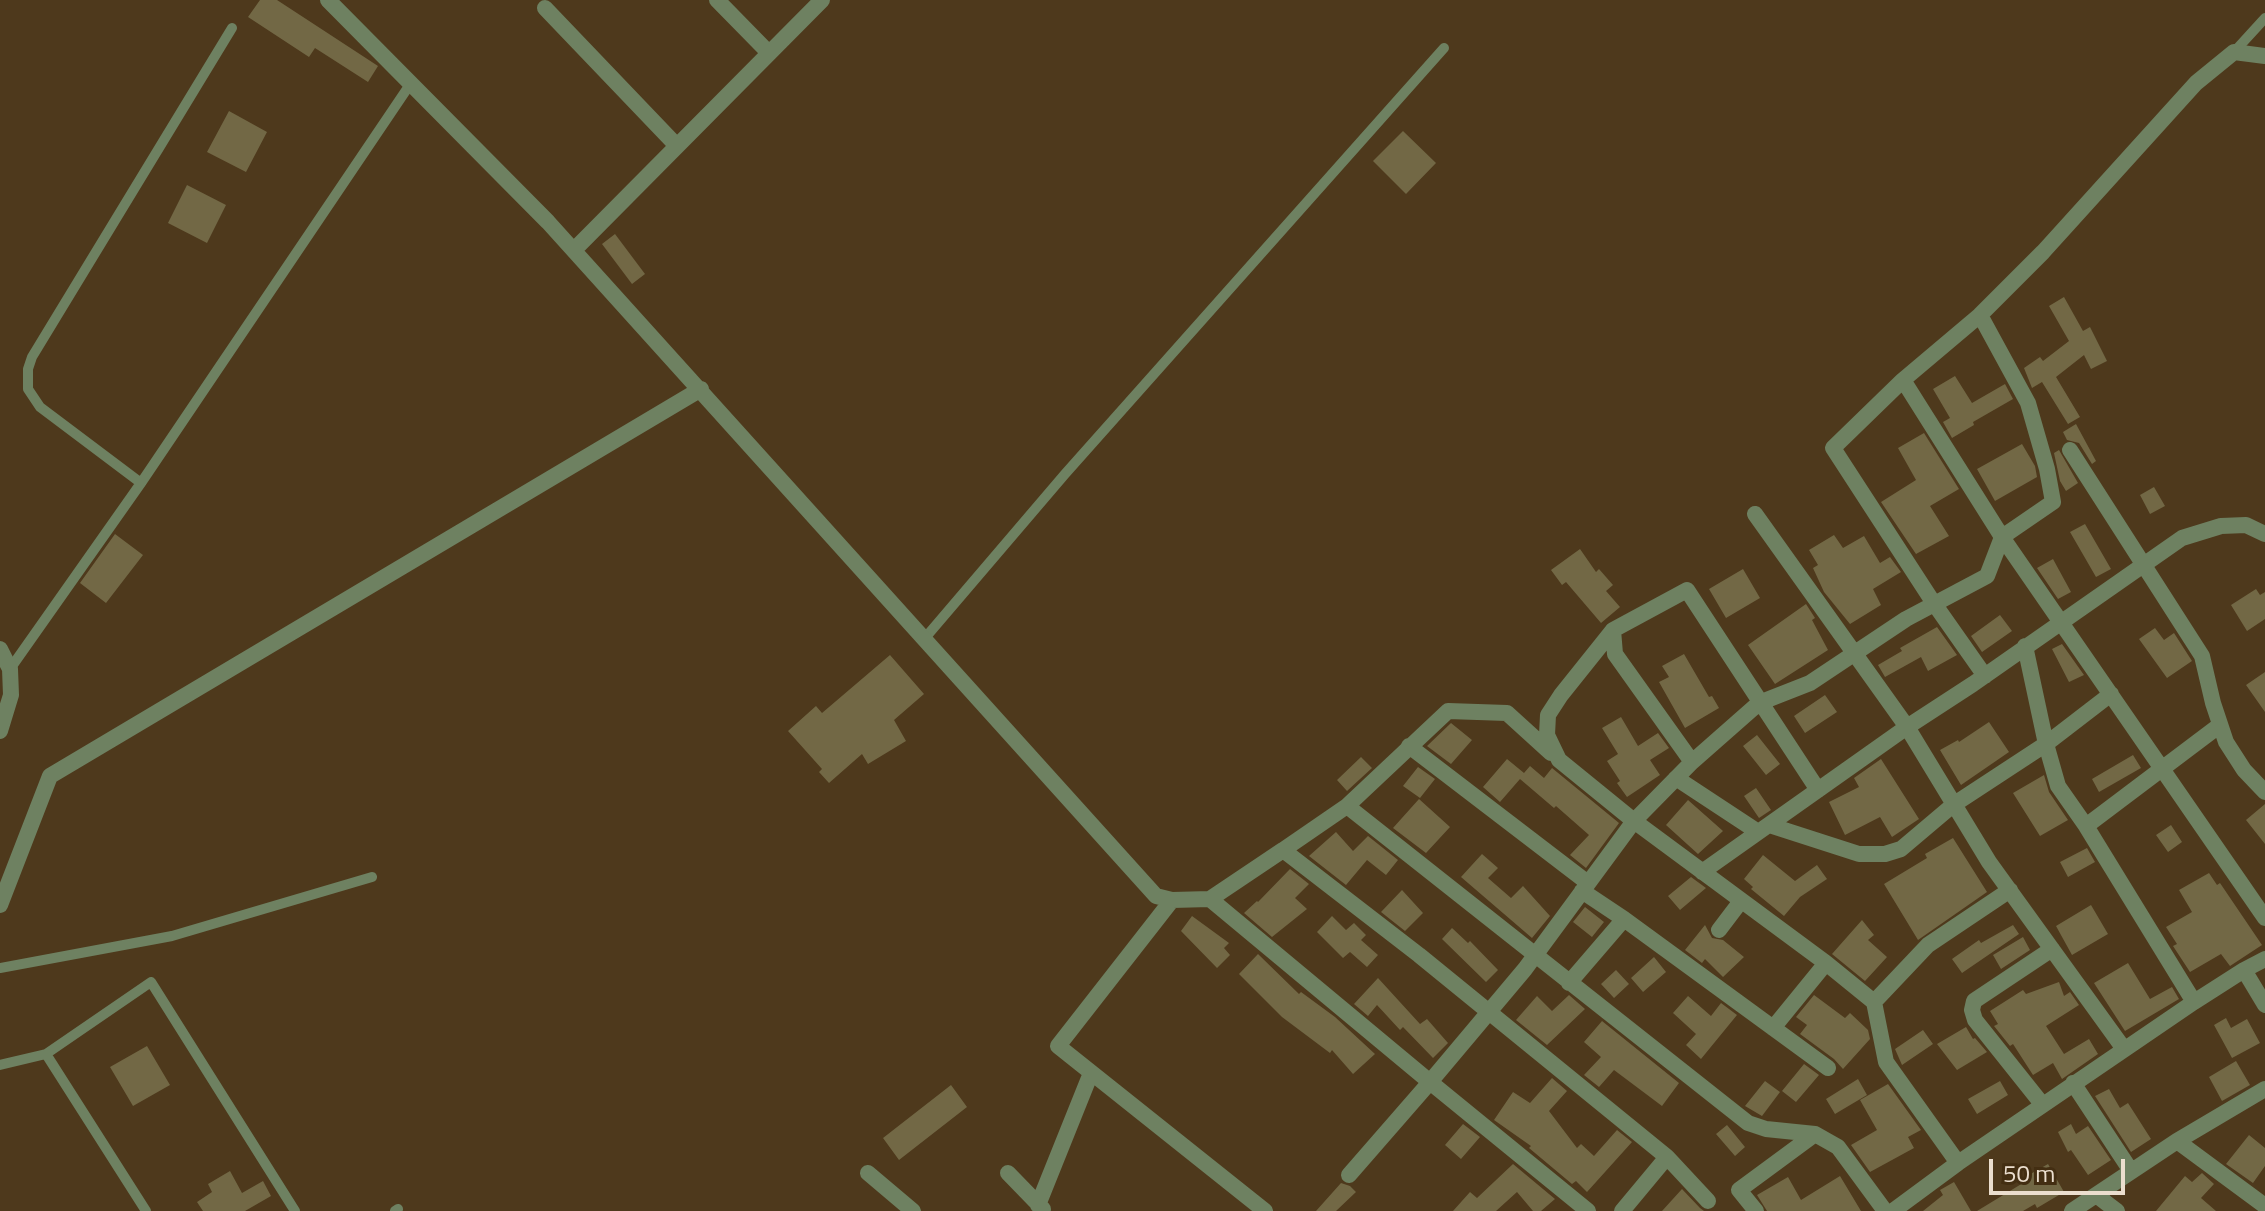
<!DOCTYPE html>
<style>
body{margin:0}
#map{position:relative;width:2265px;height:1211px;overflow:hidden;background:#4e391c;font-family:"Titillium Web",sans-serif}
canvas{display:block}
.scale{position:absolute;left:1989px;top:1159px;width:136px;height:36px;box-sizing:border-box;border:4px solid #ebdece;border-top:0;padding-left:10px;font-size:24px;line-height:28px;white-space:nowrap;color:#ebdece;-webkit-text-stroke:6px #432e12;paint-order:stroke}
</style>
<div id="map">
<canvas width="2265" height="1211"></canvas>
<div class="scale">50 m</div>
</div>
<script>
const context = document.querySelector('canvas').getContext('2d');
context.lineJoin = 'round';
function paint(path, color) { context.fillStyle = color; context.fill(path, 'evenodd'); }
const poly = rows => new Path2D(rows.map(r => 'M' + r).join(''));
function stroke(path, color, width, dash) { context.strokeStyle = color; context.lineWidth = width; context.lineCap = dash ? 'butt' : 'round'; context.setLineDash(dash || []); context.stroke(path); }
paint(poly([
 [260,0,277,0,378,66,368,82,315,48,309,57,248,17],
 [229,111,267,132,246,172,207,152],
 [1403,131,1436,163,1406,194,1373,161],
 [187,185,226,205,207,243,168,223],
 [615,234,645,274,632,284,602,244],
 [2064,297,2083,331,2090,327,2107,361,2091,369,2084,355,2056,377,2080,417,2068,424,2042,382,2032,388,2024,368,2040,357,2043,361,2069,341,2049,306],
 [1955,376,1972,403,2005,384,2013,399,1973,422,1974,425,1952,438,1943,422,1950,418,1933,389],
 [2076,424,2096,461,2092,464,2079,443,2067,440,2063,432],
 [1924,433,1959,489,1930,506,1949,536,1916,554,1881,502,1916,480,1898,448],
 [2022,444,2035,466,2037,477,1995,501,1977,469],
 [2059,450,2078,483,2066,491,2060,481,2054,453],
 [2154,487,2165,506,2150,514,2140,495],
 [2085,524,2111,569,2096,577,2070,532],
 [115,534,143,555,106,603,80,583],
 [1834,535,1843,548,1864,536,1880,563,1890,557,1901,572,1873,589,1881,605,1850,624,1824,592,1813,568,1818,565,1809,550],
 [1580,549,1596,572,1599,569,1613,585,1606,591,1620,607,1601,623,1566,582,1562,585,1551,570],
 [2053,559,2071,592,2058,599,2037,568],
 [1743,569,1760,598,1726,618,1709,589],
 [2256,589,2260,595,2265,592,2265,619,2247,631,2231,605],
 [1806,604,1815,618,1812,620,1828,650,1775,684,1748,645],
 [2000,615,2012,631,1982,652,1971,636],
 [1937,627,1957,655,1928,671,1921,657,1885,677,1878,665,1902,651,1900,648],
 [2155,628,2164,640,2174,633,2192,661,2167,678,2139,639],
 [2062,644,2084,675,2069,682,2052,649],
 [1684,654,1709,697,1712,696,1719,708,1685,728,1659,682,1669,677,1662,666],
 [890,655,924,694,894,720,906,741,868,764,862,754,829,783,819,772,822,769,788,731,816,706,822,713],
 [2265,672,2265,712,2246,685],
 [1825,695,1837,712,1805,733,1794,716],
 [1621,717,1638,746,1658,733,1669,748,1650,760,1660,775,1627,797,1617,783,1620,781,1607,761,1618,754,1602,728],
 [1989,722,2009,752,1961,785,1940,750,1958,740,1959,742],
 [1451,723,1472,740,1451,764,1427,746],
 [1757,735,1780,764,1766,775,1743,746],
 [2133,755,2141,768,2099,792,2092,779],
 [1361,757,1372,768,1347,791,1337,780],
 [1507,759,1524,773,1530,766,1544,778,1552,768,1619,823,1586,868,1570,855,1589,835,1556,806,1554,808,1520,779,1500,802,1483,787],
 [1881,759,1919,819,1892,837,1880,817,1845,835,1829,802,1859,787,1854,778],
 [1418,767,1435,779,1420,798,1403,786],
 [2044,775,2049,792,2068,820,2040,836,2013,793],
 [1756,788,1771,810,1759,818,1744,796],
 [1419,799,1450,827,1426,853,1393,828],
 [1688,800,1723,831,1698,854,1666,825],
 [2265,804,2265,844,2246,820],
 [2171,825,2182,842,2168,852,2156,835],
 [1336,832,1353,851,1368,836,1398,860,1386,875,1367,860,1346,885,1309,856],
 [1953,838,1987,892,1918,940,1884,884,1927,858,1925,854],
 [2087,848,2095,862,2068,877,2060,862],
 [1482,854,1498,868,1488,878,1511,898,1523,886,1550,916,1532,938,1461,877],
 [1763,855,1795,881,1817,865,1827,879,1800,897,1784,916,1751,889,1753,887,1744,879],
 [1290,869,1309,884,1295,898,1307,909,1272,937,1244,913,1257,901,1258,902],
 [2209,873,2217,885,2220,883,2262,945,2230,966,2221,954,2190,972,2173,946,2177,944,2166,927,2192,912,2179,890],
 [1691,877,1706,888,1680,910,1668,896],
 [1402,890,1423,913,1405,931,1381,912],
 [2091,905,2108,934,2072,955,2056,926],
 [1585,907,1604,922,1592,937,1573,922],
 [1192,916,1229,943,1224,948,1230,955,1217,968,1181,931],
 [1332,916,1346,930,1354,923,1366,935,1361,940,1378,955,1367,967,1350,952,1343,958,1317,932],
 [1862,920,1874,935,1868,940,1887,957,1865,981,1832,954],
 [1705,925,1712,938,1723,940,1744,957,1723,977,1705,959,1702,963,1685,950],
 [2013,925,2019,934,1962,973,1952,959,1979,940,1981,943],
 [1452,928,1468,943,1470,941,1498,970,1486,982,1442,939],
 [2023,937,2030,950,2001,969,1993,955],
 [1258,954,1299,994,1301,992,1335,1017,1375,1054,1353,1074,1332,1050,1330,1053,1282,1017,1239,974],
 [1654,957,1666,972,1643,992,1631,978],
 [2128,963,2150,999,2172,987,2179,999,2125,1031,2094,983],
 [1616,970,1629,984,1614,998,1601,984],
 [1378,978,1420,1024,1427,1019,1448,1043,1433,1058,1403,1027,1400,1030,1377,1005,1368,1016,1354,1004],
 [2059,982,2064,996,2070,992,2079,1005,2046,1026,2064,1054,2089,1039,2098,1054,2062,1079,2053,1063,2033,1075,2013,1044,2010,1046,1994,1026,1998,1024,1990,1011,2023,990,2026,994],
 [1569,995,1585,1009,1547,1045,1516,1020,1537,996,1552,1011],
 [1814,995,1845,1018,1850,1013,1868,1030,1870,1039,1843,1069,1834,1059,1800,1034,1807,1025,1796,1017],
 [1688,996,1711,1016,1721,1003,1737,1015,1701,1059,1686,1045,1696,1034,1673,1013],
 [2226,1018,2231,1028,2247,1019,2260,1043,2232,1058,2214,1025],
 [1602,1021,1679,1083,1662,1106,1614,1070,1599,1087,1584,1075,1601,1057,1584,1042],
 [1966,1027,1973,1039,1975,1038,1987,1052,1957,1070,1937,1044],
 [1923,1030,1933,1044,1902,1065,1895,1049],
 [147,1046,170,1085,133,1106,110,1067],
 [2236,1061,2250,1085,2222,1101,2209,1077],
 [1804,1064,1819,1075,1796,1102,1782,1091],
 [1552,1078,1567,1091,1549,1111,1577,1148,1581,1144,1594,1156,1617,1130,1632,1142,1587,1192,1576,1181,1572,1184,1529,1148,1531,1146,1494,1120,1513,1092,1530,1103],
 [1858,1079,1867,1095,1835,1114,1826,1099],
 [1765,1081,1780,1092,1762,1116,1745,1106],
 [2000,1081,2008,1095,1977,1114,1968,1099],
 [1888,1084,1921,1130,1908,1137,1914,1148,1870,1172,1851,1145,1877,1130,1860,1100],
 [951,1085,967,1107,899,1160,883,1138],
 [2109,1089,2120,1108,2128,1103,2151,1139,2131,1152,2095,1096],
 [1463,1124,1480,1137,1461,1159,1445,1145],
 [2071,1124,2076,1134,2088,1126,2111,1160,2088,1175,2071,1150,2068,1152,2058,1132],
 [1727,1125,1745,1147,1735,1156,1716,1134],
 [2249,1135,2265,1148,2265,1166,2253,1183,2226,1164],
 [1513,1164,1555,1199,1541,1211,1533,1211,1517,1192,1496,1211,1453,1211,1470,1192,1477,1198],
 [2048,1164,2064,1192,2037,1208,2035,1204,2023,1211,1977,1211,2023,1183,2020,1180],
 [230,1171,242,1193,263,1181,271,1196,245,1211,203,1211,197,1202,212,1192,208,1184],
 [2202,1173,2214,1184,2201,1198,2216,1211,2156,1211,2185,1176,2192,1182],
 [1840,1176,1861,1211,1767,1211,1757,1195,1788,1177,1801,1200],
 [1954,1182,1971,1211,1923,1211,1943,1195,1940,1190],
 [1341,1183,1350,1186,1356,1192,1336,1211,1316,1211],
 [1682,1189,1700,1208,1704,1211,1662,1211]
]), '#726845');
stroke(poly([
 [2234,52,2265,18],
 [141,483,40,407,28,389,28,369,32,357,232,28],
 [925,638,1065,474,1444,48],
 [10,669,141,483,411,83],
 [0,968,172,936,372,877],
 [0,1065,46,1054],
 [146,1211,46,1054,151,982,295,1211],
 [395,1211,398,1209]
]), '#6e8161', 10);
stroke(poly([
 [328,0,548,222,1156,896,1172,900],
 [717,0,769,53],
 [545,8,677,146],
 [574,250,822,0],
 [1980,315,1903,380,1833,448,1933,602,1985,676],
 [1903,380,2002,537,2265,918],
 [2070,450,2202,656,2213,703,2226,742,2244,770,2265,792],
 [1755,514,1907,727,1973,684,2182,538,2221,526,2246,525,2265,534],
 [1613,630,1561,695,1548,715,1547,735,1559,760,1634,821,1826,963,1773,1028],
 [0,649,10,669,11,695,0,731],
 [1409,746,1588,883],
 [1692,762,1615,654,1613,630,1687,590,1818,790],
 [1676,778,1758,832],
 [1347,806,1748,1123,1766,1129,1815,1134,1838,1147,1885,1211],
 [1769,825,1859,854,1885,854,1901,849,1953,805,2046,744,2111,694],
 [2086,826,2220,725],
 [1283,850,1347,806,1448,711,1507,713,1551,753],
 [1702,872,1907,727,1989,862,2124,1049],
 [1210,899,1283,850,1419,955,1667,1157,1622,1211],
 [0,905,50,776,701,389],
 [1624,919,1828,1068],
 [1719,930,1741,901],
 [1826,963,1874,1002,1886,1062,1958,1163,1893,1211],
 [2244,970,2265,959],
 [1569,983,1624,919,1582,891],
 [1874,1002,1928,945,2010,890],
 [2194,1002,2244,970,2265,1005],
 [2073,1083,2131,1171],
 [2042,1104,1975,1020,1972,1010,1974,1001,2052,949],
 [2177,1141,2265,1206],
 [1667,1157,1708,1201],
 [1958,1163,2194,1002,2086,826,2058,786,2046,744,2025,646],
 [868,1173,913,1211],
 [1008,1173,1043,1209],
 [2096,1195,2117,1211],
 [1038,1205,1091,1073],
 [1265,1211,1058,1046,1172,900,1210,899,1430,1082,1349,1175],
 [1588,1211,1430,1082,1525,969,1634,821,1692,762,1759,703,1810,683,1906,619,1987,576,2002,537,2053,502,2047,469,2028,403,1980,315,2043,252,2196,83,2234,52,2265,56],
 [1756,1211,1739,1190,1815,1134],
 [2072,1211,2177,1141,2265,1089]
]), '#6e8161', 16);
</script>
